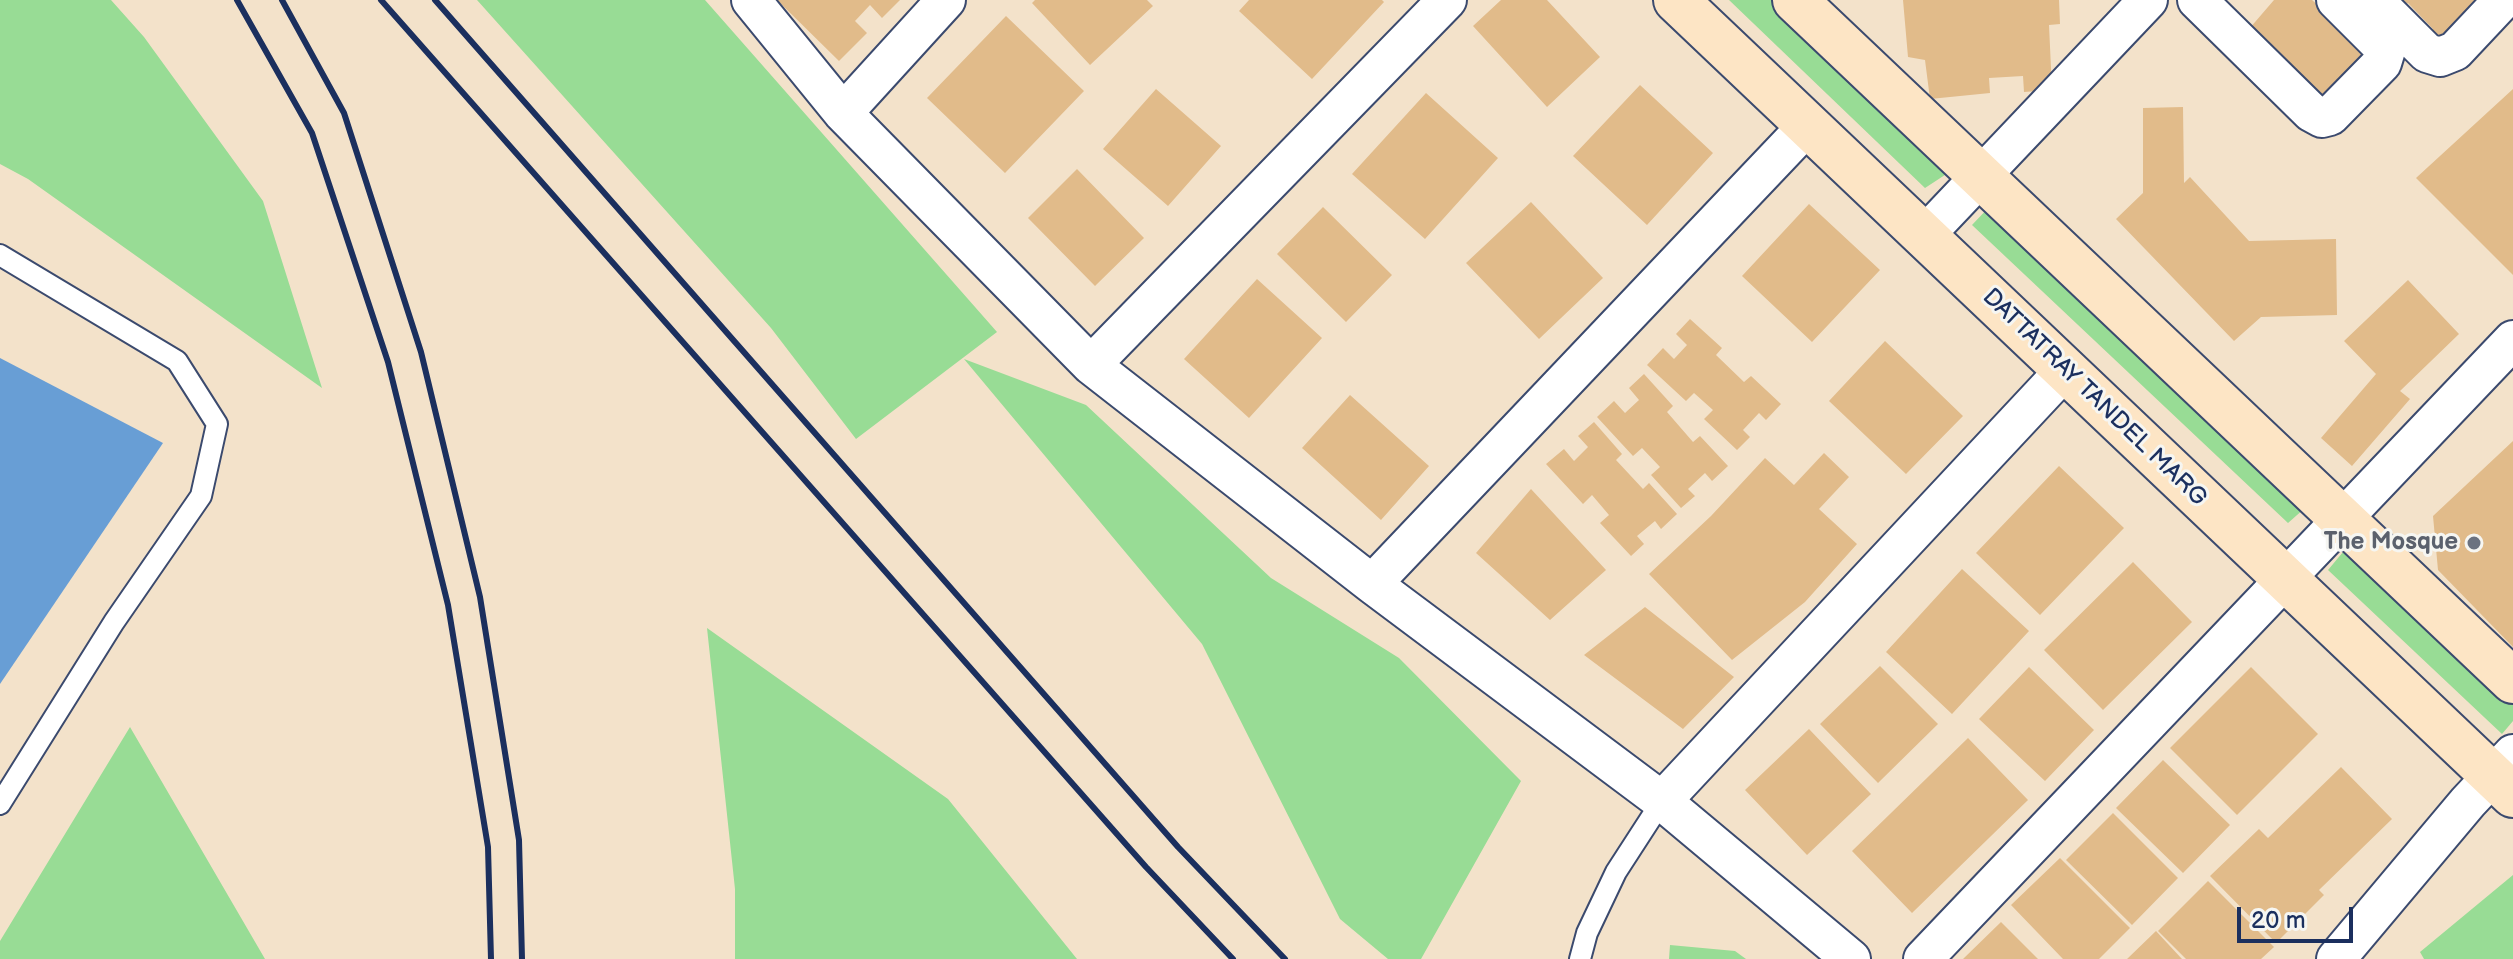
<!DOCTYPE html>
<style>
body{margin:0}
#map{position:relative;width:2513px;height:959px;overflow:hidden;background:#f3e2ca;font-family:"Balsamiq Sans",sans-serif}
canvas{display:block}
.scale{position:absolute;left:2237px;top:907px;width:116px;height:36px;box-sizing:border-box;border:4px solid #1b2f5e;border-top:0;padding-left:10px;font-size:24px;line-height:28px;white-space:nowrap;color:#1b2f5e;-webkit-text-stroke:6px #f6f6f2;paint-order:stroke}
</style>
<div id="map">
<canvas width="2513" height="959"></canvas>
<div class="scale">20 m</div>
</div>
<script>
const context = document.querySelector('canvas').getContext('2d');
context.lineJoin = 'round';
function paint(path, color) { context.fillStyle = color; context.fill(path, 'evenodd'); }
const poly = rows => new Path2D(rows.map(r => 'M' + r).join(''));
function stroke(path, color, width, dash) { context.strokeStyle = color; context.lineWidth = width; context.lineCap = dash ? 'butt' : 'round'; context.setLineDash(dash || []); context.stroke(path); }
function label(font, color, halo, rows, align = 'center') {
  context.font = font + ' "Balsamiq Sans",sans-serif'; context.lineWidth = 6; context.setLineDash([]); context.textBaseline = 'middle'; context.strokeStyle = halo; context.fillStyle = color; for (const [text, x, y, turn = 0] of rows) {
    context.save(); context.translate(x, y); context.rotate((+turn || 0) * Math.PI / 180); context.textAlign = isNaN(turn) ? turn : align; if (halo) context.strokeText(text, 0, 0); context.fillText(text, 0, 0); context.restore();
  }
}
paint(poly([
 [0,0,111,0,144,37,263,201,322,388,28,179,0,164],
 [477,0,705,0,997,332,856,439,771,328],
 [1729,0,1772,0,1951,171,1925,188],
 [1990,206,2305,508,2288,523,1972,225],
 [964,359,1086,405,1271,578,1399,658,1521,781,1421,959,1388,959,1340,919,1202,644],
 [2348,546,2513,702,2513,721,2502,734,2328,570],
 [707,628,948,799,1077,959,735,959,735,889],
 [130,727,265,959,0,959,0,941],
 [2513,875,2513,959,2424,959,2420,952],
 [1670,945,1735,951,1746,959,1669,959]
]), '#98dc95');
paint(poly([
 [0,358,163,443,0,684]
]), '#689ed5');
paint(poly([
 [777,0,900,0,882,18,870,5,855,21,867,33,839,61],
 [1035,0,1147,0,1153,6,1090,65,1032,3],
 [1249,0,1382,0,1384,2,1312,79,1239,11],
 [1501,0,1547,0,1600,57,1547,107,1473,26],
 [1903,0,2059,0,2060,24,2049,25,2052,90,2024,92,2023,76,1989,78,1990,93,1930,99,1925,60,1908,57],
 [2274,0,2312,0,2373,54,2323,106,2243,36],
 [2394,0,2486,0,2439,46,2428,35,2433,29,2408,3,2402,8],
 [1006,16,1084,91,1005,173,927,98],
 [1640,85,1713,153,1647,225,1573,156],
 [1156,89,1221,146,1168,206,1103,149],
 [2513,89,2513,275,2416,178],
 [1426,93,1498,158,1425,239,1352,174],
 [2183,107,2184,183,2190,177,2249,241,2336,239,2337,315,2261,317,2234,341,2116,219,2143,193,2143,108],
 [1077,169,1144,238,1095,286,1028,218],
 [1531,202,1603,278,1539,339,1466,263],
 [1809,204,1880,270,1812,342,1742,276],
 [1323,207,1392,275,1346,322,1277,254],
 [1257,279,1322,338,1249,418,1184,359],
 [2408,280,2459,334,2400,391,2410,399,2352,466,2321,438,2376,374,2344,341],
 [1690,319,1722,348,1716,355,1744,382,1751,376,1781,404,1766,420,1759,413,1743,430,1750,437,1737,450,1704,419,1713,410,1694,393,1686,401,1647,365,1663,348,1674,359,1687,345,1676,334],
 [1885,341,1963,416,1906,474,1829,401],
 [1644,374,1673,406,1667,412,1693,442,1700,436,1728,466,1712,481,1705,473,1688,489,1695,496,1681,508,1651,475,1660,467,1642,448,1633,456,1597,417,1614,401,1625,413,1639,400,1629,388],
 [1350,395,1429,466,1381,520,1302,448],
 [1594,422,1622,454,1616,460,1643,489,1649,483,1677,514,1661,529,1655,521,1637,536,1644,544,1631,556,1600,523,1609,515,1592,495,1583,504,1546,464,1564,449,1574,461,1588,447,1578,436],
 [2513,441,2513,647,2438,570,2433,516],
 [1824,453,1849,477,1819,509,1857,544,1805,602,1732,660,1649,574,1711,516,1765,458,1794,485],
 [2059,466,2124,528,2040,615,1976,553],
 [1531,489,1606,570,1550,620,1476,553],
 [2133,562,2192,622,2103,710,2044,650],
 [1962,569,2029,631,1952,714,1886,652],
 [1645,607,1734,677,1683,729,1584,655],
 [1880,666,1938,724,1878,783,1820,724],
 [2029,667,2094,730,2045,781,1979,719],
 [2251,667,2318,734,2237,815,2170,748],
 [1809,729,1871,794,1807,855,1745,790],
 [1968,738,2028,800,1912,913,1852,851],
 [2163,760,2230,825,2183,873,2116,808],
 [2341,767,2392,819,2319,890,2324,895,2276,943,2210,876,2259,829,2268,838],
 [2113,813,2178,878,2132,925,2066,860],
 [2060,858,2130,928,2099,959,2063,959,2011,905],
 [2208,881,2274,947,2261,959,2186,959,2158,931],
 [2001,922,2038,959,1963,959],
 [2156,931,2182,959,2127,959]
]), '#e1bb8a');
const service = poly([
 [0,255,177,361,217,424,201,496,114,622,0,804],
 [1580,959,1587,933,1616,872,1662,801]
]);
const minor = poly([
 [751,0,843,113,1091,365,1372,584,1662,801,1851,959],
 [2197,0,2311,112,2322,118,2330,116,2382,63,2386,50,2336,0],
 [2374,0,2427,53,2440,57,2455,51,2503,0],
 [843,113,946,0],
 [1924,236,2148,0],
 [1091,365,1447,0],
 [1372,584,1808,125],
 [1662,801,2065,370],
 [1923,959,2513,340],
 [2336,959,2468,802,2513,754]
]);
const secondary = poly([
 [1676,0,2513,795],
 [1795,0,2513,681]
]);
stroke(service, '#3b4a6e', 24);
stroke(minor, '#3b4a6e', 42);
stroke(secondary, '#3b4a6e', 48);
stroke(service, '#fff', 20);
stroke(minor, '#fff', 38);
stroke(secondary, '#fde5c5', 44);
stroke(poly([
 [237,0,312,133,388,362,448,605,488,847,491,959],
 [282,0,344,113,421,352,480,597,519,840,522,959],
 [381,0,1146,867,1233,959],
 [435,0,1178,847,1285,959]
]), '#1b2f5e', 6);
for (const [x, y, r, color] of [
 [2474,543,8,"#6b7280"]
]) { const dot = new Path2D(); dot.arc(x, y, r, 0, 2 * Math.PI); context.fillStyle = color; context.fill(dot); stroke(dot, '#f6f6f2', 3); }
label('24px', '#1b2f5e', '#f6f6f2', [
 ["DATTATRAY TANDEL MARG",2094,398,44]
]);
label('bold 24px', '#5b616d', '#f6f6f2', [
 ["The Mosque",2458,543]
], 'right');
</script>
